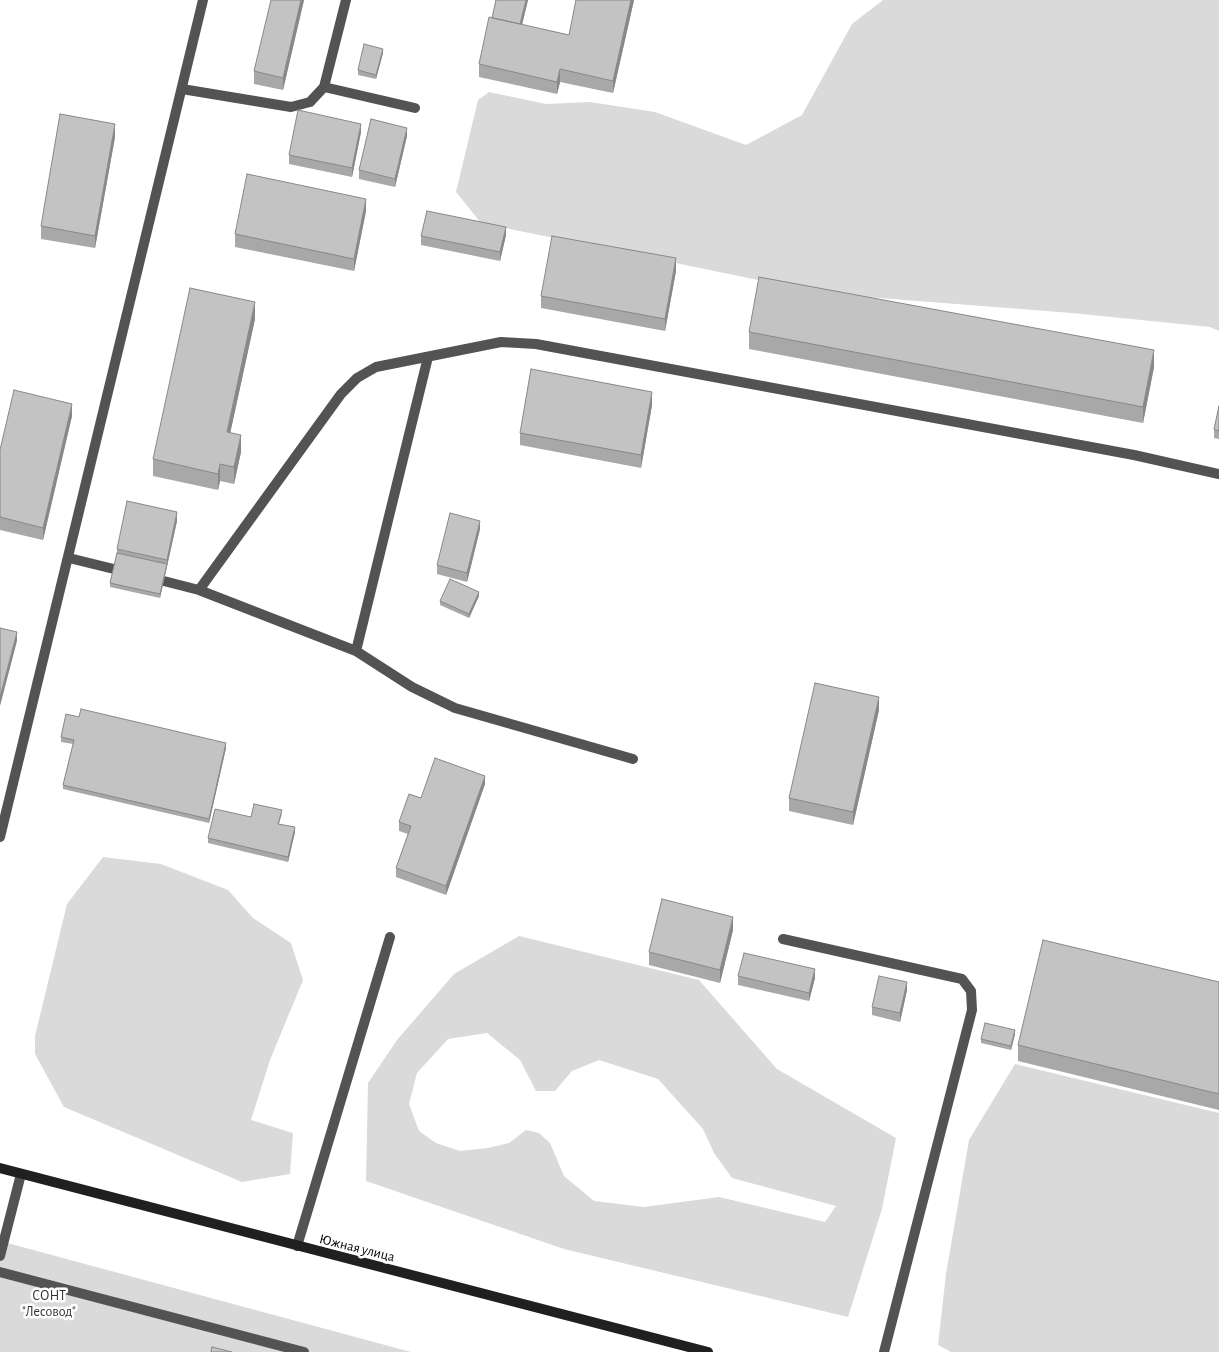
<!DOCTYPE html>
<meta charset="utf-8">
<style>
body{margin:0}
canvas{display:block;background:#fff}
</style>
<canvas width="1219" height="1352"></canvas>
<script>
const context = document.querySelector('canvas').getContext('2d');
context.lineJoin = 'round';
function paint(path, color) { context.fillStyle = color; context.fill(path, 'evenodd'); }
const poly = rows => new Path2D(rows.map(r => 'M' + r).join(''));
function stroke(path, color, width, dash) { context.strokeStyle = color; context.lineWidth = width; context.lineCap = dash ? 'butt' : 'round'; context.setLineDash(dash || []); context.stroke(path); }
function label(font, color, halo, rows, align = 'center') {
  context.font = font + ' "Alegreya Sans",sans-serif'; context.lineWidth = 5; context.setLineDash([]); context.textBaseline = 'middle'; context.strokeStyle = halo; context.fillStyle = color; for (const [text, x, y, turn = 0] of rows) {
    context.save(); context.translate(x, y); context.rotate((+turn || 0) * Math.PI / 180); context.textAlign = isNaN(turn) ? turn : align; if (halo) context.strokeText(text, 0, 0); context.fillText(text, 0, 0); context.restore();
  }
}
paint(poly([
 [883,0,1219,0,1219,331,1210,327,1072,313,763,289,763,281,481,223,456,192,478,100,489,92,546,104,590,102,655,112,746,145,802,115,852,24],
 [103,857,161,864,228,890,253,918,291,943,303,980,270,1060,251,1120,293,1133,290,1174,242,1182,64,1107,35,1054,35,1036,67,904],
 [519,936,699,980,777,1069,896,1138,882,1209,848,1317,564,1249,366,1181,368,1083,397,1040,454,974],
 [487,1033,520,1060,536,1091,555,1091,572,1071,599,1060,658,1079,703,1129,714,1153,732,1178,836,1206,825,1222,719,1197,644,1207,594,1201,564,1176,550,1143,539,1133,526,1130,509,1143,488,1148,460,1151,436,1143,419,1131,409,1104,417,1073,448,1039],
 [1015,1064,1219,1113,1219,1352,951,1352,938,1345,946,1274,969,1140],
 [0,1241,411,1352,0,1352]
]), '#dadada');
stroke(poly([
 [324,87,415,108],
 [182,89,291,107,310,102,324,87,346,0],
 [69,558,126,572],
 [152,578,199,590],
 [356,651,428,357],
 [633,759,455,708,412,687,356,651,199,590,341,394,357,378,376,367,501,342,536,344,1134,455,1219,474],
 [783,939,962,979,971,991,972,1010,884,1352],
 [297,1246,390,937],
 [0,1256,21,1174]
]), '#535353', 10);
stroke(poly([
 [0,837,203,0],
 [0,1272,304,1352]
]), '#535353', 10);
stroke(poly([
 [0,1168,708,1352]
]), '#202020', 10);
paint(poly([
 [304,0,283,90,254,84,254,71],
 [496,0,528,0,522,25,569,35,634,0,613,93,560,82,557,94,479,77,479,64,492,18],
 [383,53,376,79,358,75,358,70],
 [361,132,352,177,289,164,289,155],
 [407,136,395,187,359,179,359,170],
 [115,137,95,248,41,239,41,226],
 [366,211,354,271,235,247,235,234],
 [506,235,500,261,421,245,421,236],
 [676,271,665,331,541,308,541,296],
 [255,319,230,433,241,452,234,484,220,481,218,490,153,476,153,459],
 [749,332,1154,367,1143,423,749,349],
 [652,405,641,468,520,445,520,433],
 [1219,406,1219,439,1214,438,1214,429],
 [72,416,43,540,0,530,0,450],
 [177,521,160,598,110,587,110,583,117,553,117,549],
 [480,529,467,582,437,574,437,565],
 [479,596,469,618,440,605,440,601],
 [879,710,853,825,789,811,789,798],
 [61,737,226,748,209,823,63,789,63,785,73,744,61,742],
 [485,784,446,895,396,877,396,868,408,834,399,831,399,822,421,798],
 [282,814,279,824,295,832,288,862,208,843,208,838,251,817],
 [733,930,720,983,649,965,649,952],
 [738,976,815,978,809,1001,738,985],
 [1219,982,1219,1110,1018,1061,1018,1045],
 [907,990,900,1022,872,1015,872,1007],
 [1015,1034,1011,1050,981,1043,981,1039]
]), '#a8a8a8');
paint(poly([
 [301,0,304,0,283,90,283,78],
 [526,0,528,0,520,33,520,24],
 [631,0,634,0,613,93,613,81],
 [383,49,383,53,376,79,376,75],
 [560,69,560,82,557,94,557,82],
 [115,124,115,137,95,248,95,236],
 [361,124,361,132,352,177,352,168],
 [407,128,407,136,395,187,395,179],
 [366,199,366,211,354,271,354,259],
 [506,227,506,235,500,261,500,252],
 [676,258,676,271,665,331,665,319],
 [255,302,255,319,227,448,227,432],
 [1154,350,1154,367,1143,423,1143,407],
 [652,392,652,405,641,468,641,455],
 [72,404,72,416,43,540,43,528],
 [241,435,241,452,234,484,234,467],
 [220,464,220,481,218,490,218,474],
 [177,512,177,521,160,598,160,594,167,564,167,560],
 [480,521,480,529,467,582,467,573],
 [479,592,479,596,469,618,469,614],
 [17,632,17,641,0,706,0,697],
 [879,697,879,710,853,825,853,812],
 [226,743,226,748,209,823,209,819],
 [485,776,485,784,446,895,446,886],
 [295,827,295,832,288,862,288,857],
 [733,917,733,930,720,983,720,970],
 [815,969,815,978,809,1001,809,993],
 [907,982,907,990,900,1022,900,1013],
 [1015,1030,1015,1034,1011,1050,1011,1046]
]), '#888');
const building = poly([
 [271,0,301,0,283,78,254,71,271,0],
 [496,0,526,0,520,24,492,18,496,0],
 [576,0,631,0,613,81,560,69,557,82,479,64,489,17,569,35,576,0],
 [364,44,383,49,376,75,358,70,364,44],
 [298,110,361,124,352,168,289,155,298,110],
 [60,114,115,124,95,236,41,226,60,114],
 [371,119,407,128,395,179,359,170,371,119],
 [247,174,366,199,354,259,235,234,247,174],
 [427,211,506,227,500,252,421,236,427,211],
 [552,236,676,258,665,319,541,296,552,236],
 [759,277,1154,350,1143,407,749,332,759,277],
 [190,288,255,302,227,432,241,435,234,467,220,464,218,474,153,459,190,288],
 [531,369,652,392,641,455,520,433,531,369],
 [14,390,72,404,43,528,0,517,0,450,14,390],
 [1219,406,1219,431,1214,429,1219,406],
 [127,501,177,512,167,560,117,549,127,501],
 [450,513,480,521,467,573,437,565,450,513],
 [117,553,167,564,160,594,110,583,117,553],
 [450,579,479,592,469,614,440,601,450,579],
 [0,628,17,632,0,697,0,628],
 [815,683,879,697,853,812,789,798,815,683],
 [81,709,226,743,209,819,63,785,74,740,61,737,66,714,79,717,81,709],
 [435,758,485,776,446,886,396,868,411,826,399,822,409,794,421,798,435,758],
 [254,804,282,810,278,824,295,827,288,857,208,838,215,809,251,817,254,804],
 [662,899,733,917,720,970,649,952,662,899],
 [1043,940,1219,982,1219,1094,1018,1045,1043,940],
 [744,953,815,969,809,993,738,976,744,953],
 [879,976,907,982,900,1013,872,1007,879,976],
 [985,1023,1015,1030,1011,1046,981,1039,985,1023],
 [212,1347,232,1352,211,1352,212,1347]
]);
paint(building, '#c3c3c3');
stroke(building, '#888', 1);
label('14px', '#000', '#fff', [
 ["Южная улица",357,1248,14]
]);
label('14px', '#313131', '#fff', [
 ["СОНТ",49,1296],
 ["\"Лесовод\"",49,1312]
]);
</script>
